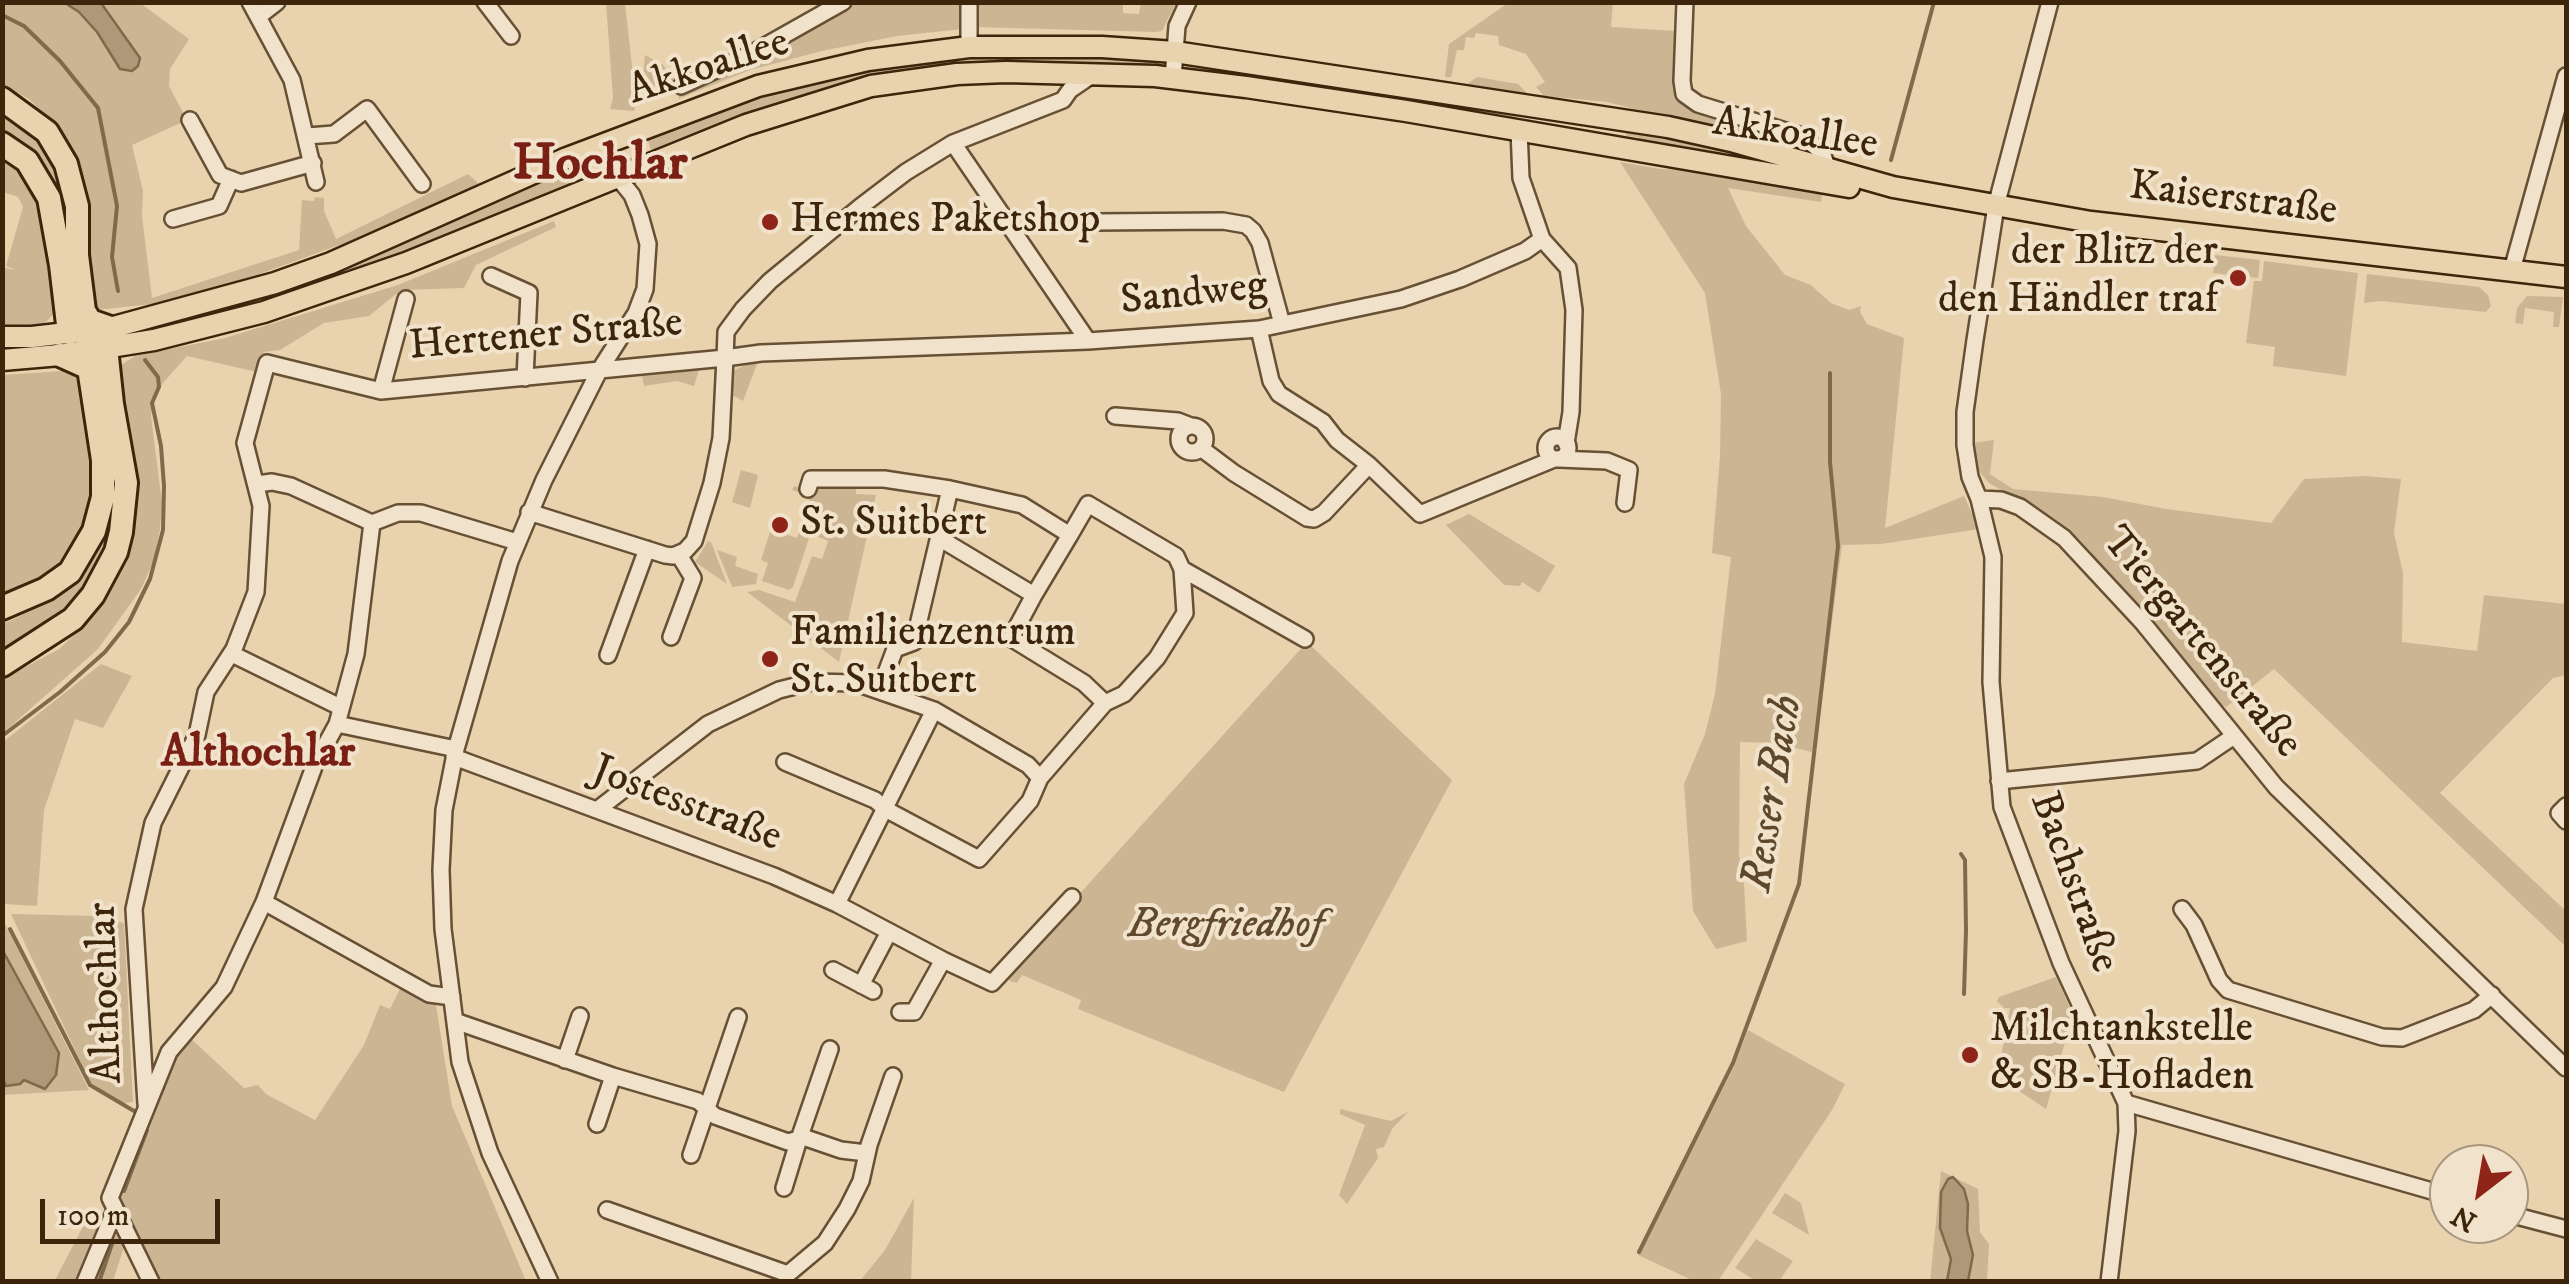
<!DOCTYPE html>
<meta charset="utf-8">
<style>
body{margin:0}
#map{position:relative;width:2569px;height:1284px;overflow:hidden;background:#e9d3af;font-family:"IM FELL DW Pica",serif}
canvas{display:block}
.frame{position:absolute;inset:0;border:5px solid #3c250b;pointer-events:none}
.north{position:absolute;left:2429px;top:1144px;width:100px;height:100px;box-sizing:border-box;background:#f1e2cb;border:2px solid #a9967e;border-radius:50%;rotate:211deg;font-size:28px;font-weight:700;line-height:40px;text-align:center;color:#3c250b}
.north::after{content:'';display:block;margin:auto;width:35px;height:45px;background:#8f2418;clip-path:polygon(50% 0,100% 100%,50% 72%,0 100%)}
.scale{position:absolute;left:40px;top:1199px;width:180px;height:45px;box-sizing:border-box;border:5px solid #3c250b;border-top:0;padding-left:12px;font-size:30px;line-height:35px;white-space:nowrap;color:#3c250b;-webkit-text-stroke:8px #f1e2cb;paint-order:stroke}
</style>
<div id="map">
<canvas width="2569" height="1284"></canvas>
<div class="frame"></div>
<div class="north">N</div>
<div class="scale">100 m</div>
</div>
<script>
const context = document.querySelector('canvas').getContext('2d');
context.lineJoin = 'round';
function paint(path, color) { context.fillStyle = color; context.fill(path, 'evenodd'); }
const poly = rows => new Path2D(rows.map(r => 'M' + r).join(''));
function stroke(path, color, width, dash) { context.strokeStyle = color; context.lineWidth = width; context.lineCap = dash ? 'butt' : 'round'; context.setLineDash(dash || []); context.stroke(path); }
function label(font, color, halo, rows, align = 'center') {
  context.font = font + ' "IM FELL DW Pica",serif'; context.lineWidth = 8; context.setLineDash([]); context.textBaseline = 'middle'; context.strokeStyle = halo; context.fillStyle = color; for (const [text, x, y, turn = 0] of rows) {
    context.save(); context.translate(x, y); context.rotate((+turn || 0) * Math.PI / 180); context.textAlign = isNaN(turn) ? turn : align; if (halo) context.strokeText(text, 0, 0); context.fillText(text, 0, 0); context.restore();
  }
}
paint(poly([
 [2,3,140,3,189,39,170,69,169,86,187,120,132,145,143,191,142,216,152,298,299,250,302,200,314,201,315,197,324,198,324,211,336,239,468,174,479,184,367,235,254,276,152,304,97,310,89,304,86,247,90,214,87,189,75,152,54,124,29,99,3,85],
 [606,3,625,3,636,102,634,111,610,109,613,98],
 [855,3,963,3,963,29,897,36,822,51,750,70,678,99,682,88,757,54],
 [974,3,1123,3,1123,13,1139,14,1141,3,1176,3,1162,31,1156,32,974,27],
 [1508,3,1613,3,1611,27,1676,31,1677,96,1684,104,1797,139,1814,155,1607,102,1544,96,1536,87,1545,82,1526,54,1499,45,1498,36,1476,33,1474,38,1466,37,1464,50,1457,50,1451,77,1445,77,1449,44],
 [645,55,663,65,675,81,658,87,646,85,643,77],
 [951,56,1152,57,1151,71,951,71,653,156,647,138,803,83,850,72],
 [1187,61,1513,112,1516,117,1515,120,1183,70],
 [1477,77,1518,84,1528,94,1467,84],
 [2,104,42,135,68,184,73,260,60,217,3,137],
 [1619,124,1812,170,1645,149,1637,137,1627,136],
 [2,157,25,175,44,217,58,309,46,322,36,325,3,326,3,277,5,268,16,270,6,266,23,207,18,197,3,192],
 [1620,162,1661,169,1702,170,1809,189,1822,195,1821,202,1728,188,1746,226,1785,275,1811,285,1831,303,1849,310,1861,306,1860,312,1867,324,1904,338,1885,528,1964,496,1979,529,1881,544,1842,545,1815,753,1776,743,1740,742,1739,855,1744,884,1747,941,1716,949,1693,911,1684,784,1705,734,1715,694,1731,557,1712,553,1720,456,1721,394,1705,293],
 [566,166,576,182,433,243,245,312,104,341,3,350,2,344,126,332,264,297,348,267,409,236],
 [554,221,556,227,476,265,464,288,401,290,369,316,324,323,280,350,264,352,257,372,187,356,163,383,153,401,151,416,162,503,160,529,154,560,141,589,98,649,3,733,3,679,59,649,89,621,129,554,138,495,119,392,117,373,121,365,135,356,225,338,398,285],
 [2215,255,2260,260,2258,278,2213,273],
 [2264,261,2358,273,2346,376,2273,366,2275,347,2246,343,2254,281,2262,281],
 [2367,274,2479,287,2488,295,2491,306,2486,312,2381,301,2364,303],
 [2527,296,2563,297,2559,327,2553,327,2554,312,2525,308,2523,324,2515,323,2517,308],
 [749,363,757,364,743,401,730,394,731,380,735,370],
 [699,370,694,386,677,381,644,386,642,376],
 [62,371,78,373,84,379,97,474,93,512,69,564,3,600,3,375],
 [110,426,119,529,87,596,3,657,3,624,52,601,94,554,106,528],
 [1994,440,1990,474,2013,489,2103,497,2166,509,2271,523,2304,479,2365,476,2401,479,2394,533,2403,573,2402,642,2477,651,2484,595,2566,604,2566,675,2553,678,2440,793,2566,911,2566,947,2274,669,2226,707,2220,704,2080,540,2046,515,1989,483,1976,468,1972,443],
 [741,470,758,475,750,508,732,502],
 [813,483,856,484,856,494,876,495,839,662,747,592,759,590,795,602,812,556,822,559,828,541,809,533,818,505,809,502,810,496,792,490,794,486,809,491],
 [1469,514,1555,566,1539,593,1522,582,1520,586,1504,585,1446,525],
 [771,529,797,538,799,532,810,535,793,587,789,590,762,581,768,563,761,560],
 [708,541,711,542,727,584,695,562],
 [717,550,737,557,735,566,758,574,756,584,732,587],
 [1307,642,1452,780,1284,1092,1078,1009,1081,1000,1022,975,1017,983,1010,981,1008,973],
 [101,664,132,676,103,728,75,719,44,810,37,906,5,904,2,898,3,742],
 [11,914,98,916,124,923,133,1102,125,1103,115,1100,90,1082],
 [3,920,89,1090,3,1095],
 [2056,977,2073,1014,2046,1109,2010,1085,2000,1062,2010,1008,2004,1008,1997,1001,1999,997],
 [401,987,436,1005,452,1106,526,1281,159,1281,118,1205,117,1193,176,1049,188,1036,244,1088,258,1085,266,1094,315,1120,364,1045,380,1005,390,1009],
 [1748,1030,1845,1084,1832,1110,1718,1281,1694,1281,1638,1255,1733,1069],
 [1340,1109,1391,1121,1409,1111,1392,1129,1384,1147,1376,1149,1378,1158,1347,1204,1339,1195,1365,1125,1340,1114],
 [1941,1171,1978,1189,1980,1232,1989,1244,1987,1281,1930,1282],
 [1785,1193,1801,1203,1809,1235,1772,1213],
 [914,1198,911,1281,860,1281,885,1250],
 [88,1217,111,1231,122,1233,125,1244,113,1281,54,1282],
 [1756,1239,1793,1261,1779,1281,1756,1281,1735,1268]
]), '#ccb593');
const water = poly([
 [65,3,101,3,140,58,138,66,132,71,120,69,97,32,79,12,65,3],
 [3,951,59,1053,56,1075,45,1089,24,1080,20,1084,6,1086,3,1079,3,951],
 [1953,1177,1964,1189,1968,1204,1967,1231,1973,1255,1968,1281,1947,1281,1951,1259,1940,1228,1941,1192,1948,1179,1953,1177]
]);
paint(water, '#ae9877');
stroke(water, '#806a4c', 2.5);
stroke(poly([
 [2,15,24,26,60,61,98,108,117,206,112,257,118,291],
 [1891,160,1934,2],
 [2,736,60,692,105,652,129,622,150,579,163,530,164,486,161,446,152,403,159,387,158,377,145,360],
 [1961,854,1965,860,1966,931,1964,994],
 [10,929,90,1085,134,1111],
 [124,1191,147,1130],
 [1639,1252,1733,1063,1799,884,1838,546,1830,462,1830,373],
 [99,1282,113,1241]
]), '#806a4c', 4);
const minor = poly([
 [250,2,292,80,316,182],
 [485,2,511,36],
 [1685,2,1682,81,1684,94,1698,104,1802,136,1822,152,1825,161,1824,173],
 [2050,2,1996,206,1975,340,1965,412,1965,445,1970,477,1979,499,2001,500,2020,507,2064,538,2143,623,2276,787,2566,1068],
 [259,16,277,2],
 [969,47,969,2],
 [1173,78,1177,26,1188,2],
 [681,86,749,55,843,2],
 [190,120,220,175,241,183,313,163],
 [307,136,334,134,367,109,422,184],
 [953,143,1088,341],
 [173,219,219,206,231,179],
 [1093,222,1223,221,1246,225,1253,231,1260,243,1282,324],
 [1542,239,1568,268,1574,310,1571,412,1566,443],
 [2512,270,2566,76],
 [491,276,529,293,525,378],
 [381,391,406,299],
 [1115,416,1178,421,1191,426],
 '1179 439a13 13 0 1 1 26 0a13 13 0 1 1-26 0Z',
 '1546 448a11 11 0 1 1 22 0a11 11 0 1 1-22 0Z',
 [1202,449,1234,473,1307,518,1314,519,1324,513,1369,465,1337,440,1323,422,1279,394,1271,381,1259,329],
 [1559,459,1607,461,1629,470,1625,503],
 [1369,465,1420,514,1554,459],
 [257,484,272,482,291,486,372,523],
 [808,489,811,479,884,479,950,489,914,642,895,649,880,689],
 [950,489,1022,505,1070,535,1088,504,1176,556,1182,569],
 [1979,499,1993,557,1991,682,2002,807,2061,963,2126,1103,2127,1131,2109,1282],
 [529,512,665,555,673,556,685,551,694,541,712,483,721,438,725,358,761,353,1088,341,1259,329,1401,299,1460,279,1525,251,1542,239,1521,178,1519,130],
 [939,538,1034,595,1011,638,1084,683,1105,703],
 [1034,595,1070,535],
 [671,637,693,578,679,555],
 [232,654,340,707],
 [608,655,647,549],
 [337,724,456,749],
 [454,757,774,876,837,904,943,960,992,983,1072,897],
 [785,762,875,800,887,810,979,859,1030,801,1040,778,1105,703,1124,694,1157,658,1185,613,1182,569,1305,639],
 [1999,781,2197,761,2234,736],
 [2566,806,2559,813,2566,821],
 [597,810,708,724,779,690,811,682,856,683,934,710,1028,765,1040,778],
 [264,902,429,994,452,997],
 [837,904,934,710],
 [2182,909,2194,925,2219,980,2228,990,2382,1037,2402,1038,2474,1010,2492,995],
 [833,970,873,991],
 [861,985,889,932],
 [900,1012,914,1012,943,960],
 [455,1021,613,1076,698,1101,715,1116,788,1142,799,1139,830,1049],
 [565,1060,580,1016],
 [2126,1103,2449,1196],
 [146,1104,134,909,153,823,197,735,206,692,234,649,256,592,261,506,245,443,267,363,381,391,725,358,726,332,743,309,770,281,860,207,906,172,953,143,1063,100,1070,90,1092,75],
 [597,1124,613,1076],
 [691,1155,738,1017],
 [784,1188,799,1139,806,1138,841,1150,866,1153],
 [607,1210,788,1274,825,1243,847,1209,861,1181,869,1145,893,1076],
 [2509,1214,2566,1229],
 [85,1282,115,1210],
 [151,1282,110,1198,169,1052,224,987,264,902,315,764,337,724,356,654,372,523,398,513,421,513,517,542],
 [550,1282,490,1153,460,1062,443,929,441,870,444,810,456,749,510,561,544,480,599,371,636,313,645,289,648,244,640,215,632,195,594,148]
]);
const major = poly([
 [2,337,32,337,110,328,275,283,331,263,567,158,758,86,868,60,969,47,1102,47,1175,52,1668,127,1731,141,1893,187,2091,222,2566,277],
 [2,360,60,355,154,340,264,312,406,263,746,125,871,86,957,74,1006,72,1155,76,1246,87,1406,111,1849,187]
]);
const highway = poly([
 [2,99,47,132,66,164,77,206,77,255,84,311,90,321,110,328],
 [2,144,27,161,49,198,61,265,69,333],
 [2,608,46,589,70,572,94,531,103,497,103,460,89,368,60,355],
 [2,665,73,619,93,595,116,552,121,532,126,483,112,404,106,348]
]);
stroke(minor, '#675034', 20);
stroke(major, '#3c250b', 25);
stroke(highway, '#3c250b', 28);
stroke(minor, '#f1e2cb', 15);
stroke(major, '#e9d3af', 20);
stroke(highway, '#e9d3af', 22);
for (const [x, y, r, color] of [
 [770,222,10,"#8f2418"],
 [2238,278,10,"#8f2418"],
 [780,525,10,"#8f2418"],
 [770,659,10,"#8f2418"],
 [1970,1055,10,"#8f2418"]
]) { const dot = new Path2D(); dot.arc(x, y, r, 0, 2 * Math.PI); context.fillStyle = color; context.fill(dot); stroke(dot, '#f1e2cb', 4); }
label('42px', '#3c250b', '#f1e2cb', [
 ["Akkoallee",709,69,-18],
 ["Akkoallee",1795,136,8],
 ["Kaiserstraße",2233,201,7],
 ["Sandweg",1194,296,-6],
 ["Hertener Straße",546,337,-5],
 ["Tiergartenstraße",2200,644,50],
 ["Jostesstraße",686,806,21],
 ["Bachstraße",2072,883,70],
 ["Althochlar",108,993,-92]
]);
label('42px', '#3c250b', '#f1e2cb', [
 ["Hermes Paketshop",790,222],
 ["der Blitz der",2218,254,"right"],
 ["den Händler traf",2218,302,"right"],
 ["St. Suitbert",800,525],
 ["Familienzentrum",790,635],
 ["St. Suitbert",790,683],
 ["Milchtankstelle",1990,1031],
 ["& SB-Hofladen",1990,1079]
], 'left');
label('italic 42px', '#60492d', '#f1e2cb', [
 ["Bergfriedhof",1226,927]
]);
label('bold 45px', '#7a1f14', '#f1e2cb', [
 ["Althochlar",258,756]
]);
label('italic 45px', '#5e482b', '#f1e2cb', [
 ["Resser Bach",1775,794,-81]
]);
label('bold 52px', '#7a1f14', '#f1e2cb', [
 ["Hochlar",600,167]
]);
</script>
